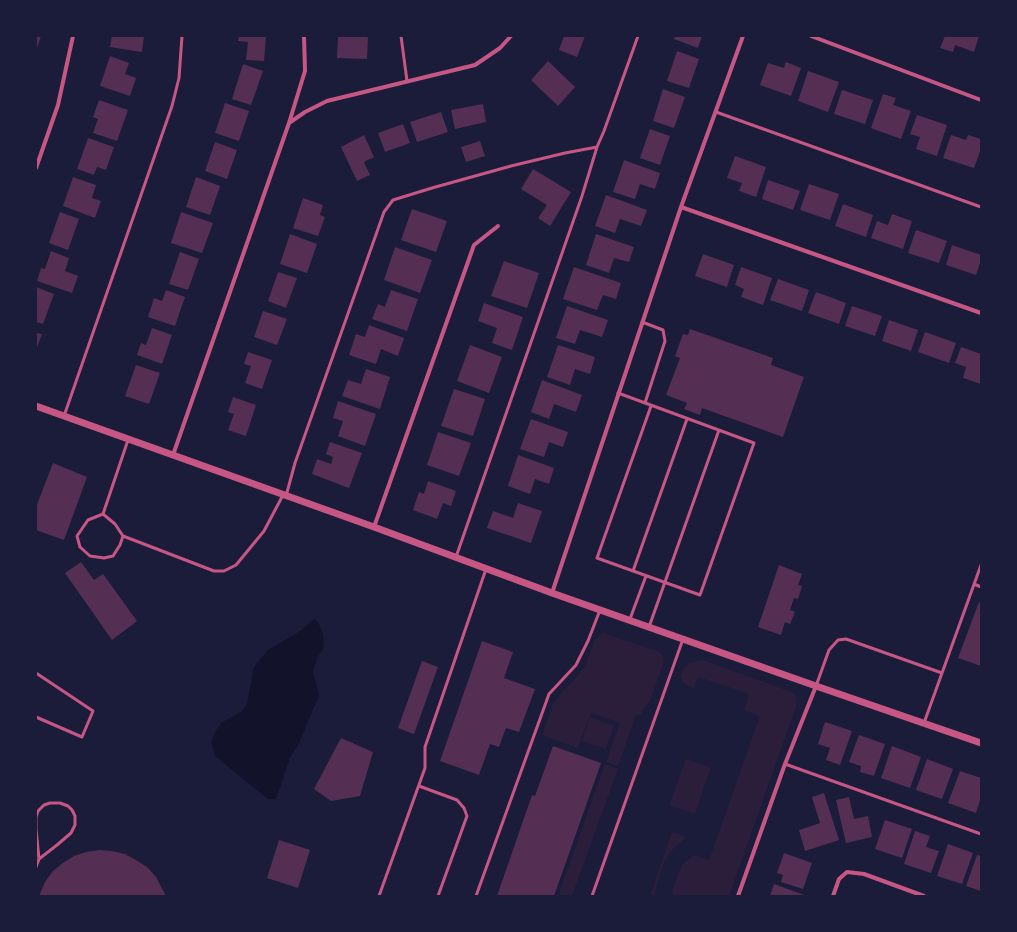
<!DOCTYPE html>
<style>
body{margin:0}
#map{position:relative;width:1017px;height:932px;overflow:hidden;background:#1b1b3a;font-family:"PT Sans Narrow",sans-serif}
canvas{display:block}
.frame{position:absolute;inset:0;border:37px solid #1b1b3a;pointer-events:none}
</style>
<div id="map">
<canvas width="1017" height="932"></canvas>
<div class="frame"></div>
</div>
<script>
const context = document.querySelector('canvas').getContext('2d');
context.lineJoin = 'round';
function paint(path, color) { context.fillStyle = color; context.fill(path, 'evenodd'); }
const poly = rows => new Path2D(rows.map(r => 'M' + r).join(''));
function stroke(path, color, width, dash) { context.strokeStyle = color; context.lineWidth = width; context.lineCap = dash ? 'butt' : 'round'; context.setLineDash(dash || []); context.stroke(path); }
paint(poly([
 [603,633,660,652,664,658,663,664,650,701,645,707,641,714,636,715,618,766,606,762,620,723,591,713,578,748,542,735,553,704,563,691,574,680,585,666,595,640],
 [703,660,792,692,796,696,796,707,729,896,673,896,672,891,682,865,694,855,709,860,760,716,744,710,749,694,698,677,694,688,684,684,680,675,683,669,690,662],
 [590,717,614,726,606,749,582,741],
 [686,759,711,767,695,814,669,805],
 [605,764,618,769,572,896,558,896],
 [672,832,686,837,673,849,665,860,657,883,655,896,650,896]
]), '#2a1e3b');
paint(poly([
 [314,619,318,622,323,634,324,643,323,649,317,658,313,672,319,695,299,743,290,758,277,796,275,799,268,799,216,757,211,743,215,732,221,723,241,712,247,704,254,667,268,650,302,630]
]), '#12122b');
paint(poly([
 [36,36,41,36,36,51],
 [112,36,144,36,142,52,110,47],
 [239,36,266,36,264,61,246,60,248,42,238,41],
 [338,36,368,36,367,59,337,58],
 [564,36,585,36,577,57,559,50],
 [675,36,702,36,698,48,674,39],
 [945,36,979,36,974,52,955,45,953,52,940,48],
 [677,51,699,59,689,88,667,81],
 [110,56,129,63,125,74,136,78,130,96,100,86],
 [548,61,575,87,558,106,531,80],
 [786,62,801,68,791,96,760,85,768,63,784,68],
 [243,64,263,71,251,105,232,99],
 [808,71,839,82,828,112,798,101],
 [663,89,685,97,674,128,653,121],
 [842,90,873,100,865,124,834,114],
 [883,94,896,98,893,105,911,111,901,139,871,128],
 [99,100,128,110,117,141,93,133,98,119,93,117],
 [225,103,249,111,239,141,215,133],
 [483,104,486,122,455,129,451,110],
 [441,112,448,132,417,142,410,122],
 [917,115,947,125,937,156,916,149,920,137,910,134],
 [403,124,410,143,385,152,378,133],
 [650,129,670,136,660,165,640,158],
 [364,135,374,157,364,162,370,175,357,181,341,147],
 [951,135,966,140,968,135,981,139,981,149,974,168,943,158],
 [88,138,114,147,106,170,97,167,94,175,77,169],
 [480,141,485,156,466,162,461,147],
 [215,142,237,150,227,179,205,171],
 [735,156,766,167,756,197,739,191,742,183,727,178],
 [624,160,660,173,655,189,640,184,635,199,613,192],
 [533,169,571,192,550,226,538,218,547,205,521,189],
 [73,177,96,185,92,198,101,201,95,218,63,206],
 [196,177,220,186,210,215,186,207],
 [768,180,800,191,793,210,762,199],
 [809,184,839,194,830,220,800,210],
 [606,195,647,210,641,226,620,219,615,233,595,226],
 [303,198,323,205,320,215,325,217,318,236,293,228],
 [843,204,873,215,866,237,835,226],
 [412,209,447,221,436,252,401,240],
 [60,212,79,219,68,250,49,243],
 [181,212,213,223,202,253,171,243],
 [892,214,912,221,903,249,871,238,877,221,888,225],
 [916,230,947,241,939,263,908,253],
 [290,234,317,244,307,273,280,264],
 [596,234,634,247,629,262,614,258,609,273,586,265],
 [952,245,981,255,981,260,976,275,946,265],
 [395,247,432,260,420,293,384,280],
 [51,251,69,258,65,271,78,276,72,293,37,281,41,268,45,269],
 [180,252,199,259,188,290,169,284],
 [703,254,734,265,727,287,695,276],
 [504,261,539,273,527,308,491,296],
 [574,267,621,283,616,299,603,295,597,310,563,299],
 [741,267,772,278,763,305,741,297,744,289,735,285],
 [278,272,297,278,286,308,268,301],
 [778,279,809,290,802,311,770,300],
 [36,287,54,294,43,324,36,322],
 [166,290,185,297,175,326,148,317,154,298,162,301],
 [391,290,418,299,407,331,372,319,378,304,385,307],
 [816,292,846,303,839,324,808,313],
 [484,303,523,317,512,350,492,343,497,328,478,321],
 [567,306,608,320,602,337,580,330,575,344,556,338],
 [852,306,882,316,875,336,845,326],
 [263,311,287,319,277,345,254,337],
 [889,320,918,330,911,351,882,341],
 [369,325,404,338,398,356,381,349,376,364,349,355,356,334,365,337],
 [152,328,172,335,162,364,137,355,141,343,146,345],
 [690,329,773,358,771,365,804,377,783,437,702,408,700,415,684,409,687,403,666,395,680,358,675,356,683,334,688,335],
 [925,332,956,343,949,363,918,352],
 [36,333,42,334,36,350],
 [470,345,502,357,489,393,457,381],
 [558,345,595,357,590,374,575,369,570,385,547,377],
 [961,347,981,354,981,384,963,378,966,367,955,363],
 [248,352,272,360,262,389,245,383,251,366,244,364],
 [136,365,160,373,149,404,125,396],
 [366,369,390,377,380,409,342,396,348,380,361,384],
 [542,380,582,395,576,412,554,404,549,419,531,412],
 [454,389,485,399,473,436,441,426],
 [233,397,256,405,246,436,228,430,234,414,228,412],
 [338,401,376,414,365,446,338,436,343,421,333,418],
 [531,419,568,432,563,447,549,442,544,457,520,449],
 [438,432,471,443,459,476,427,465],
 [330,442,362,453,349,488,312,474,317,459,331,464,333,457,326,454],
 [518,455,554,468,549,484,535,479,530,494,508,486],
 [53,463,87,477,64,540,36,530,36,507],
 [428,481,456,491,451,506,443,503,437,519,413,510,419,492,424,494],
 [518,503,542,511,531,543,487,528,493,511,513,518],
 [81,562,94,580,103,574,137,621,112,640,65,573],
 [779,565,802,574,798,585,802,586,798,599,794,598,790,610,795,612,790,624,785,622,781,635,758,627],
 [979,602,981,603,981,666,958,658],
 [482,641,513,652,504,678,535,689,519,732,506,728,499,747,490,744,479,775,440,761],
 [422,661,438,667,414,734,398,728],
 [825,722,852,731,840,765,826,760,830,748,818,744],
 [859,735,885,744,874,776,860,772,861,766,849,762],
 [341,738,373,752,360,796,331,801,314,789],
 [553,746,601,763,554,896,497,896,532,795,535,796],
 [892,746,921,757,910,788,881,778],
 [927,759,953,769,942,799,916,790],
 [960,771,981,778,981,797,976,813,948,803],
 [824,793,839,840,805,851,799,830,820,823,812,797],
 [849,797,854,819,868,816,872,837,846,843,836,800],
 [885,820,912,829,902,858,875,849],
 [915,831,930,836,926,847,939,851,931,873,904,864],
 [279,840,310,850,298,888,267,878],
 [948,844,973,853,962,884,937,876],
 [99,850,112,851,125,854,136,860,147,867,156,877,166,896,39,896,45,882,53,871,63,863,74,856,86,852],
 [784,853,812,863,803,889,781,882,783,875,777,873],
 [977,855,981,856,981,891,966,886],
 [774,884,807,896,770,896]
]), '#542f53');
stroke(poly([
 [401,36,407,81],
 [716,112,981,207],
 [642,322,663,330,665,341,645,403],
 [618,393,754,443,700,595,597,558,651,406],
 [64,416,172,106,179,78,182,36],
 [128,440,103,514,115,524,123,536,214,571,224,571,236,565,264,531,283,495],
 [286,496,295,463,384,212,393,200,432,188,511,166,565,153,597,147,604,131,638,36],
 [103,514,88,520,77,536,80,547,90,556,104,558,113,556,120,545,123,536],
 [456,557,582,196,597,147],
 [633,571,687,419],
 [974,584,981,587],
 [630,619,646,576],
 [649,627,719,430],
 [36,673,93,711,82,737,36,717],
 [816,686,829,650,838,640,846,639,942,673],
 [924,723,981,565],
 [785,764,981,834],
 [419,786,457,800,464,808,467,816,438,896],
 [36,867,39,859,36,829,36,817,38,811,44,805,50,803,60,803,68,806,72,810,75,816,75,825,71,833,57,845,39,859],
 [379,896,425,768,425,747,486,569],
 [476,896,549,694,576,665,588,641,600,610],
 [592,896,683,639]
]), '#c65784', 3);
stroke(poly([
 [811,36,981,100],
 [289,123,305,71,304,36],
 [36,168,58,105,73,36],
 [681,207,981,313],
 [173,455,289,123,305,112,327,101,475,65,500,48,511,36],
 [374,527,474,245,498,226],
 [552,593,681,207,743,36],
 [738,896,785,764,816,686],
 [833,896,839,879,847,872,864,874,924,896]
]), '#c65784', 4);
stroke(poly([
 [36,406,374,527,552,593,816,686,981,743]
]), '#c65784', 7);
</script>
